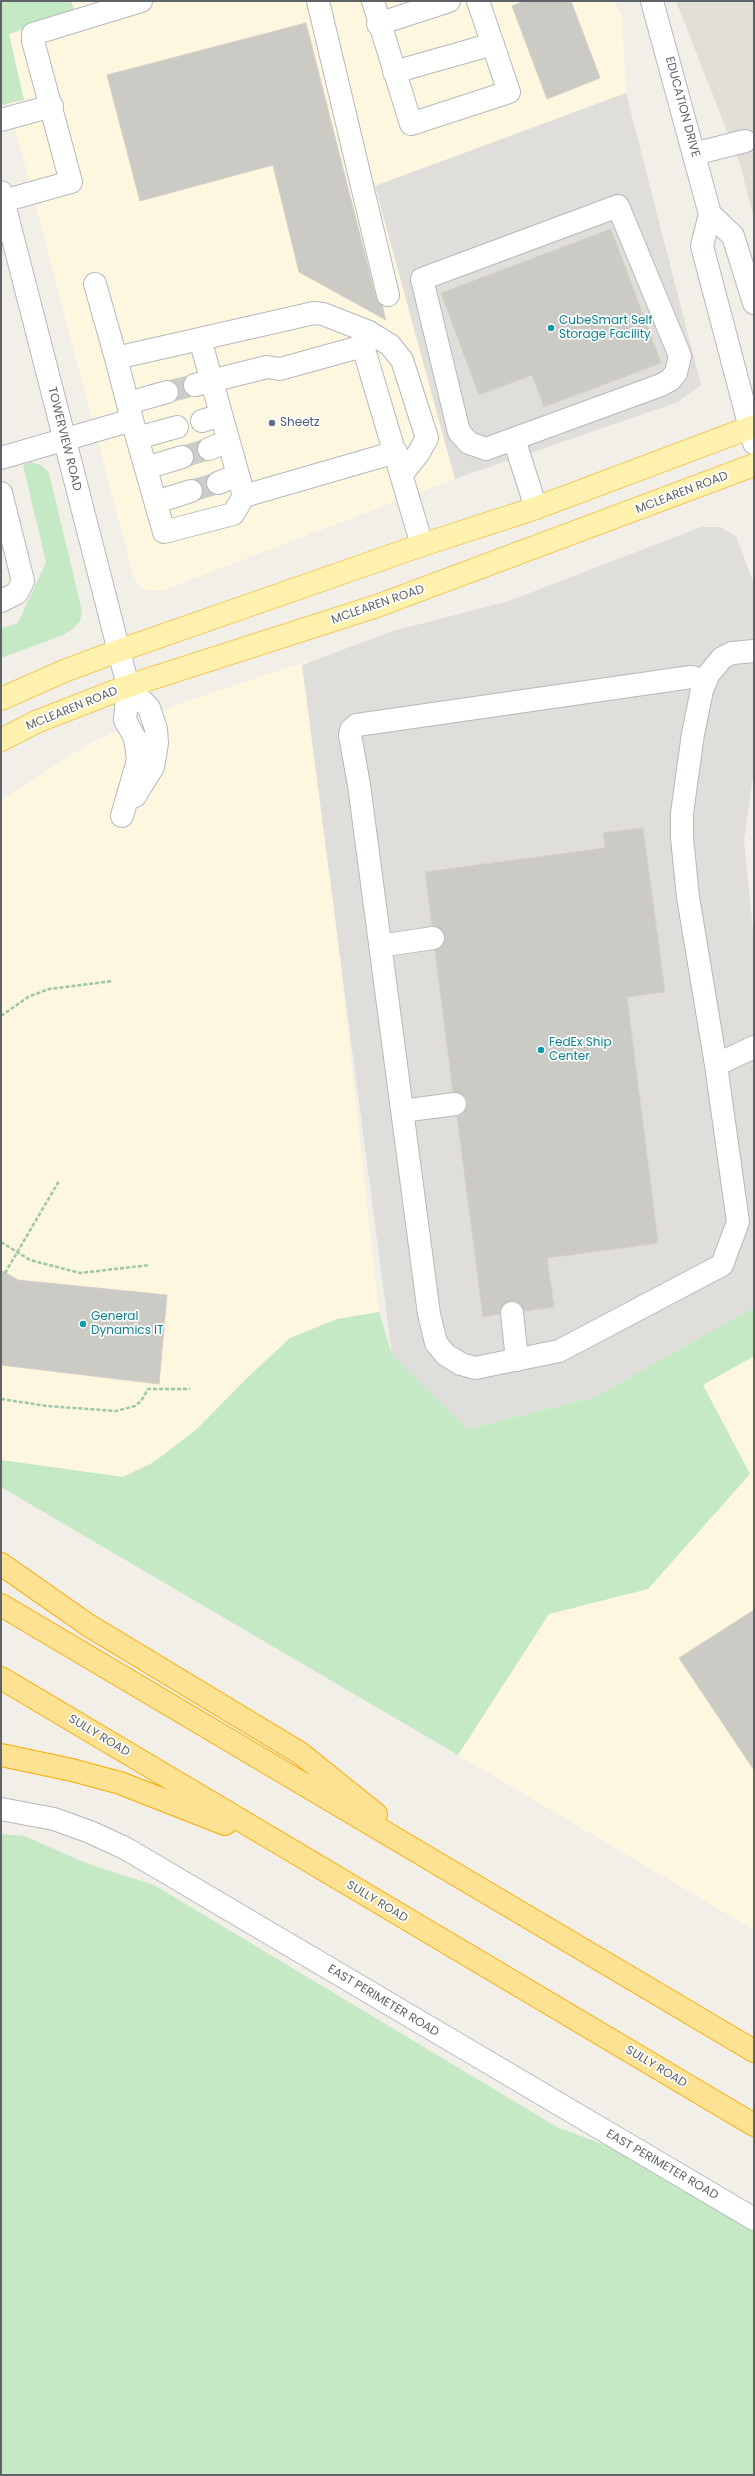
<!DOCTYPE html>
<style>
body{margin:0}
#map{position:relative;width:755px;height:2476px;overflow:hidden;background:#f1efe8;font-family:Poppins,sans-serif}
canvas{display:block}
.frame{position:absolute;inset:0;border:2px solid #5f6368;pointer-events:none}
</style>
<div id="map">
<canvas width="755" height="2476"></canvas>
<div class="frame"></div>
</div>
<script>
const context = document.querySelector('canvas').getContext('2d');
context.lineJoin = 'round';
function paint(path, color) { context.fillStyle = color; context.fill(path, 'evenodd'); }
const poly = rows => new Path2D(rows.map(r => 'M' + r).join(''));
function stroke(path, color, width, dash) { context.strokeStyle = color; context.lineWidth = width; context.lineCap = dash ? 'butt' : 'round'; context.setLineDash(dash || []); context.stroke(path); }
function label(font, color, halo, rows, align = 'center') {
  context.font = font + ' Poppins,sans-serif'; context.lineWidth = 3.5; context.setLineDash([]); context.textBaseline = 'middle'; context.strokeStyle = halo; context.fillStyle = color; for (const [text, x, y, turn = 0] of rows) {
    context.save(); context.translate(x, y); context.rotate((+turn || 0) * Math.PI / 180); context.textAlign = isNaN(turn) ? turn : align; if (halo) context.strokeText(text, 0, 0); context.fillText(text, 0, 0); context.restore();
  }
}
paint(poly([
 [78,1,614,1,622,17,626,93,375,186,455,479,161,591,143,590,134,578,1,75,1,23],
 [307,661,379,1312,337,1319,246,1379,197,1429,154,1462,123,1477,1,1460,1,800,90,743,181,703],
 [754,1356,754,1930,458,1755,549,1614,648,1589,703,1385]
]), '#fef7e0');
paint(poly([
 [626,93,701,385,678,402,455,479,375,186],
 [701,527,720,527,736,536,754,584,754,770,744,841,754,941,754,1307,595,1397,467,1429,392,1355,302,665,393,631,509,601]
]), '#e0deda');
paint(poly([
 [676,1,754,1,754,219,740,164]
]), '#e1ded6');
paint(poly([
 [1,1,71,1,75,13,9,34,24,100,1,105],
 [31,462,41,465,49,473,82,611,80,621,74,628,63,635,1,658,1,628,18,623,46,562,23,465],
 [754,1307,754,1356,703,1385,750,1474,648,1589,549,1614,458,1755,1,1487,1,1460,123,1477,154,1462,197,1429,246,1379,290,1338,337,1319,379,1312,392,1355,467,1429,595,1397],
 [1,1834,24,1836,91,1865,154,1885,557,2127,628,2154,754,2230,754,2475,1,2475]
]), '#c5e8c5');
const building = poly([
 [524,1,571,1,600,78,547,99,512,6,524,1],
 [306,23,376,298,382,305,386,320,299,272,273,165,140,201,107,75,306,23],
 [611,229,661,363,544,407,532,375,479,395,441,293,611,229],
 [643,828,665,992,627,997,658,1243,547,1258,554,1307,524,1311,517,1302,510,1301,501,1308,500,1314,483,1317,457,1116,463,1114,467,1103,465,1096,453,1092,435,950,441,947,445,937,442,930,432,926,425,872,605,848,603,833,643,828],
 [1,1270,18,1280,167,1295,159,1384,1,1365,1,1270],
 [754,1610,754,1770,679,1658,754,1610]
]);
paint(building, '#cccac5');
stroke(building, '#d6d1c6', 1);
stroke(poly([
 [167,392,195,385],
 [182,457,209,449],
 [191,491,218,483]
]), '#ccccc8', 22, [22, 11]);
const minor = poly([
 [318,1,388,295],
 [373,1,411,124,509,92,478,1],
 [652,1,710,214],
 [378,24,449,1],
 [394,72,493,44],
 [1,120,52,106],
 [694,154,745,141],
 [1,192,128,686,125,720,135,738,138,760,122,816],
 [3,201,71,182,33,41,33,34,141,1],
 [618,206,680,356,676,373,670,380,661,385,486,449,469,443,459,432,422,279,618,206],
 [95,284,116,358],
 [754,303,733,236,710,214,702,246,754,443],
 [369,332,390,345,402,360,427,438,418,454,402,474],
 [200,339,244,496,396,452],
 [195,385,267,367,280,369,363,346],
 [128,403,167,392],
 [132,420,164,532,233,514,244,496],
 [202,421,221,415],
 [137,438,177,427],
 [514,439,536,508],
 [209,449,228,441],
 [1,458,132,420,116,358,314,313,323,314,369,332,363,346,422,545],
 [146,468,182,457],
 [218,483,238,475],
 [1,493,23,581,17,593,1,601],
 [156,502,191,491],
 [754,651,732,653,722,658,708,675,702,690,693,734,682,813,682,838,688,897,716,1065,754,1047],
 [706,681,691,677,357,725,351,730,350,735,359,785,429,1314,436,1343,446,1355,461,1364,475,1368,559,1351,722,1265,738,1222,716,1065],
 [128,686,149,708,156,729,157,743,153,767,135,796],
 [380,946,433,938],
 [402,1111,455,1104],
 [512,1313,517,1360],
 [1,1809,54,1819,90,1832,125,1848,754,2219]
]);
const major = poly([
 [1,699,64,671,118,651,422,545,536,508,754,426],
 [1,740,36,722,128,686,377,606,754,465]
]);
const highway = poly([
 [1,1564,88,1625,300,1753,376,1814],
 [1,1605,754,2051],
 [1,1678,754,2125],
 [1,1755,72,1770,120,1783,225,1824]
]);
stroke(minor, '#b5b8bc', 24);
stroke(major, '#f2c960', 24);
stroke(highway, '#f9ab00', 24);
stroke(poly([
 [1,1016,28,997,49,989,113,981],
 [1,1242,30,1260,80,1273,150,1265],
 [5,1273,59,1181],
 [1,1399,47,1406,116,1411,135,1406,141,1401,148,1389,190,1389]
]), '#9cc7a9', 2.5, [4, 2]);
stroke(minor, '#fff', 22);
stroke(major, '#fff2af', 22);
stroke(highway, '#fde293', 22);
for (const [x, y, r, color] of [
 [551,328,4,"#0f9aa8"],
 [272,423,4,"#5c6f8a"],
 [541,1050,4,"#0f9aa8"],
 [83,1324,4,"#0f9aa8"]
]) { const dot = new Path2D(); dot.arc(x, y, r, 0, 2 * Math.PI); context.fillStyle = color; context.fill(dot); stroke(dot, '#fff', 1.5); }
label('12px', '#5f6368', '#fff', [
 ["EDUCATION DRIVE",682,107,75],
 ["TOWERVIEW ROAD",64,439,76],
 ["MCLEAREN ROAD",682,493,-21],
 ["MCLEAREN ROAD",378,605,-19],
 ["MCLEAREN ROAD",72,709,-22],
 ["SULLY ROAD",99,1736,31],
 ["SULLY ROAD",377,1902,31],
 ["EAST PERIMETER ROAD",383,2001,31],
 ["SULLY ROAD",656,2067,31],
 ["EAST PERIMETER ROAD",662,2165,30]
]);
label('12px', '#0d838f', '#fff', [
 ["CubeSmart Self",559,321],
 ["Storage Facility",559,335],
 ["FedEx Ship",549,1043],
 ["Center",549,1057],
 ["General",91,1317],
 ["Dynamics IT",91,1331]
], 'left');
label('12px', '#4e5e75', '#fff', [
 ["Sheetz",280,423]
], 'left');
</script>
